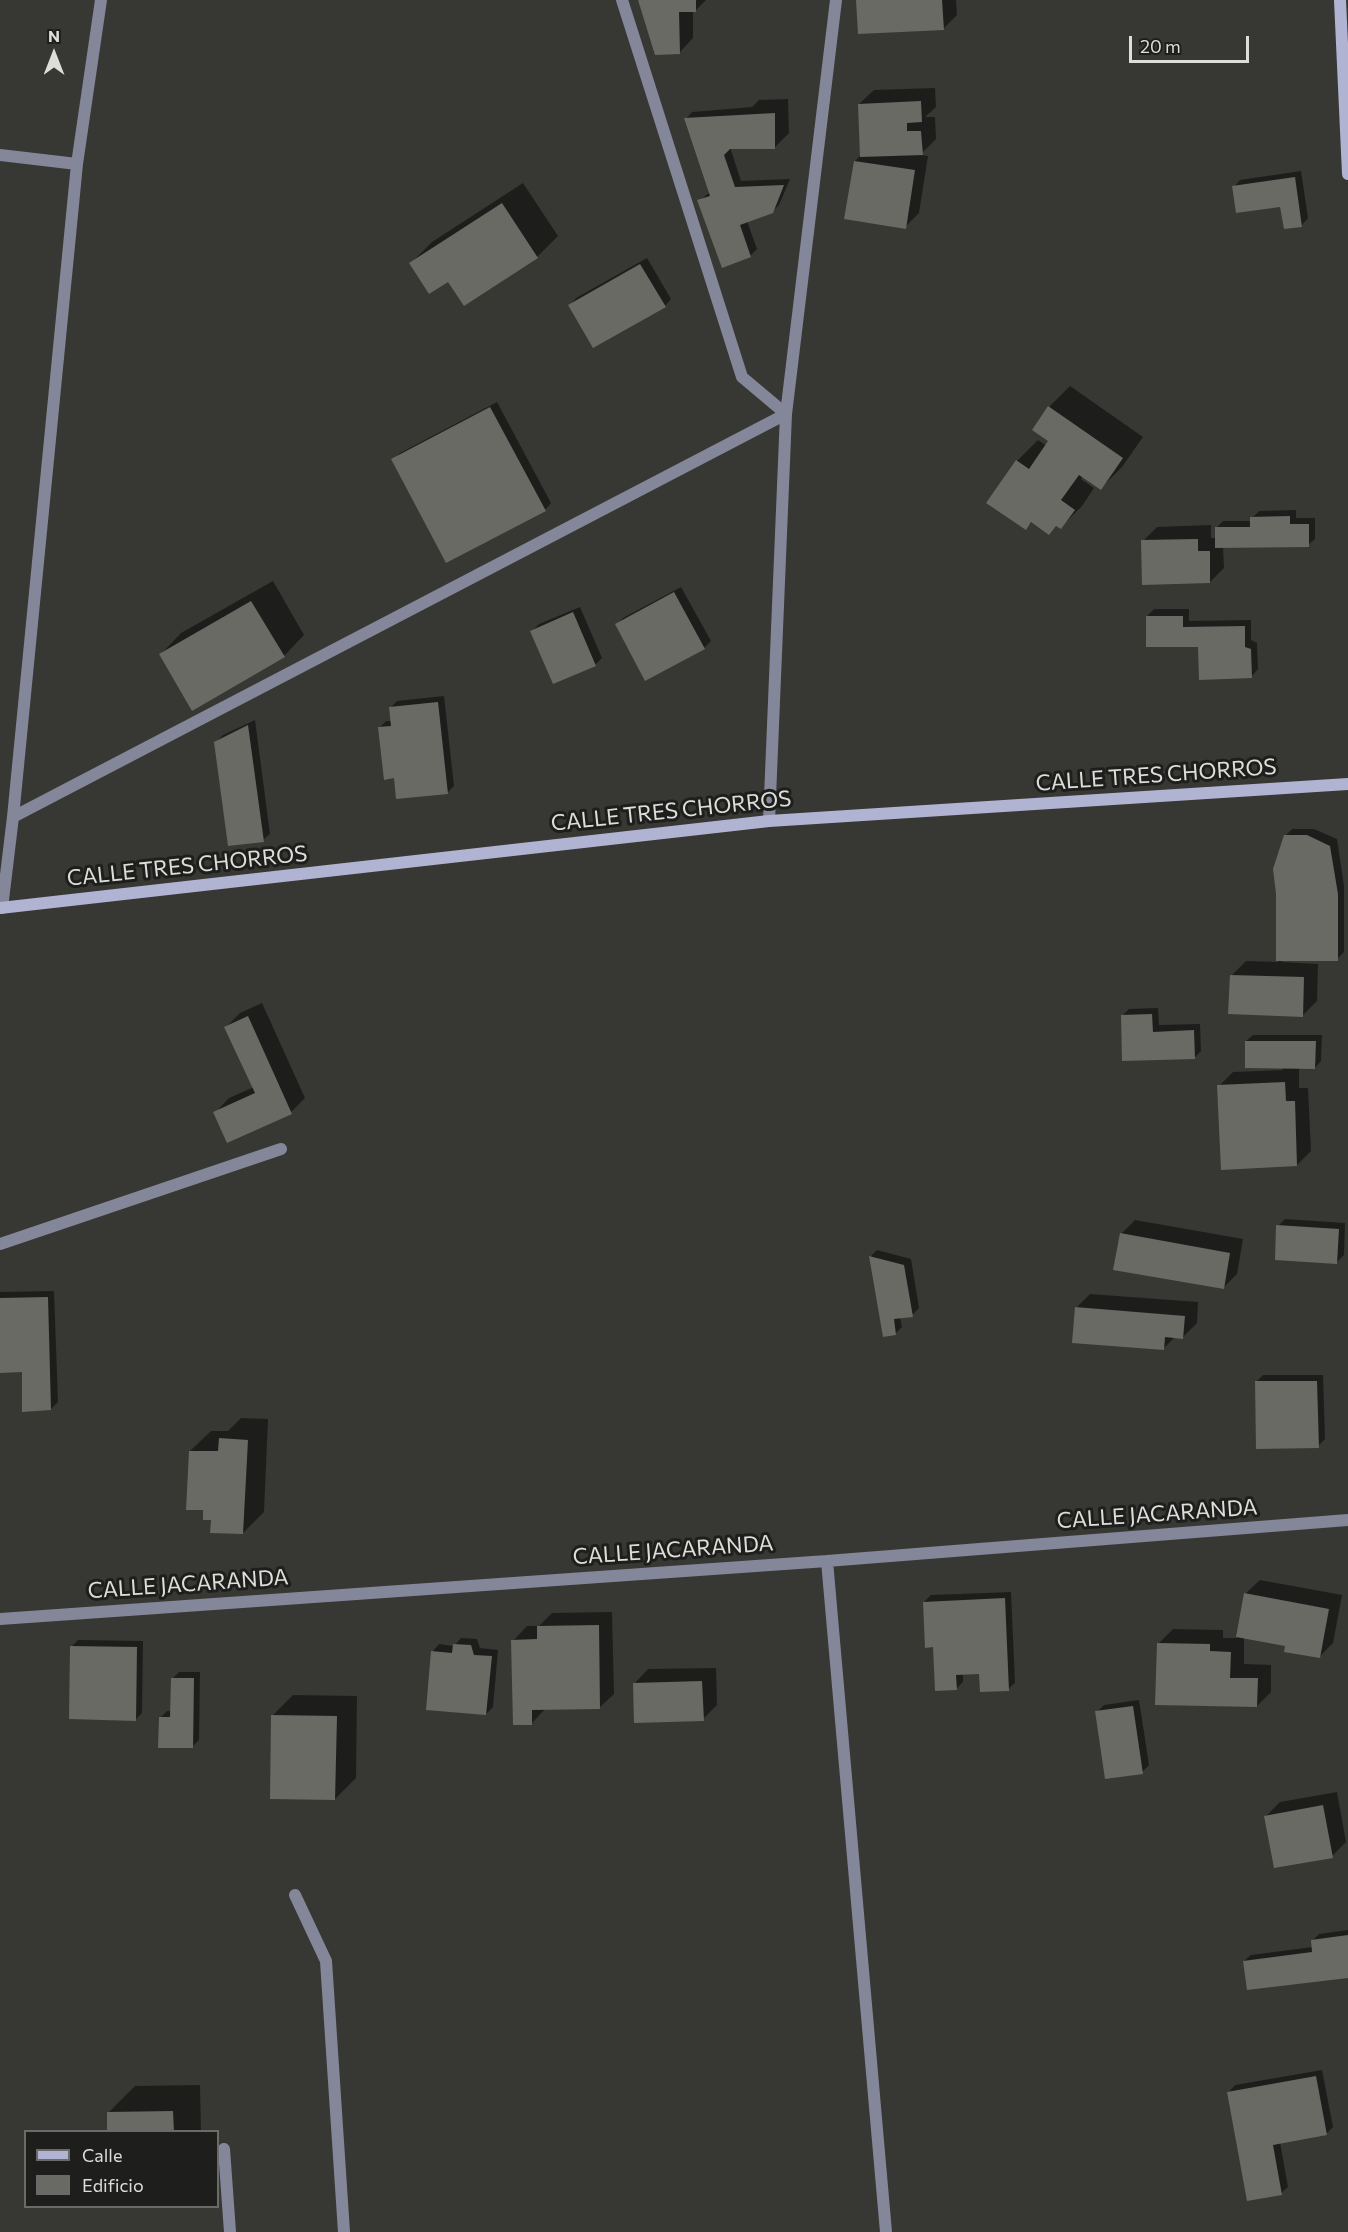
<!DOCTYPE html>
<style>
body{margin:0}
#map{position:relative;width:1348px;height:2232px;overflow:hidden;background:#373833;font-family:Commissioner,sans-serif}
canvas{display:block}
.legend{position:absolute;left:24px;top:2130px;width:195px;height:78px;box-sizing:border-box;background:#1e1f1d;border:2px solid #6a6b69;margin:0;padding:8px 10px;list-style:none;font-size:18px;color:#dddeda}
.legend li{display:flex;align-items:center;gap:12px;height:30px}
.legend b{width:30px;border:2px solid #6a6b69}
.north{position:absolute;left:24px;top:24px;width:60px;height:60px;-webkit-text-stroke:4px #1e1f1d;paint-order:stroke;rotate:0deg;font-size:16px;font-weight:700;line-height:24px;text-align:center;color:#dddeda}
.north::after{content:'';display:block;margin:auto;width:21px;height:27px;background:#dddeda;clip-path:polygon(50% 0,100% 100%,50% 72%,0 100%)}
.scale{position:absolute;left:1129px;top:36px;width:120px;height:27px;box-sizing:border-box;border:3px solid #dddeda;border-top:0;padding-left:8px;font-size:18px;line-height:21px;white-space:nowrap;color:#dddeda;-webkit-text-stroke:4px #1e1f1d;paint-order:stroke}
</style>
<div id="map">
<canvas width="1348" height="2232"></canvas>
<ul class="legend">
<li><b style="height:8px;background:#b0b4d2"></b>Calle</li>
<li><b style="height:16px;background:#696a64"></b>Edificio</li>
</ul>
<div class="north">N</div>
<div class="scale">20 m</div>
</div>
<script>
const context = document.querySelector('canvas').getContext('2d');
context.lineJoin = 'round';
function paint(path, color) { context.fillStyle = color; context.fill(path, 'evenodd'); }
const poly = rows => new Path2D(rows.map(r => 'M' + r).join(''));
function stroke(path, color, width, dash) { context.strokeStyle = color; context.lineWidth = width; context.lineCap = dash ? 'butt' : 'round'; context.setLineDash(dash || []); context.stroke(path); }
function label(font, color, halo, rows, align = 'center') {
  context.font = font + ' Commissioner,sans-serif'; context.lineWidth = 6; context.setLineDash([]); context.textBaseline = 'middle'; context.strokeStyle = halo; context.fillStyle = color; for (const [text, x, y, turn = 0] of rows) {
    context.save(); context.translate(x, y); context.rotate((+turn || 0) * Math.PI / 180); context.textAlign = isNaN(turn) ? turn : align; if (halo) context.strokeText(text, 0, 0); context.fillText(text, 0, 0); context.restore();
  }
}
paint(poly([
 [640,0,706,0,695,11,693,11,693,38,679,53],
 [858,0,956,0,957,15,943,29],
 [935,88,936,107,925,117,935,117,936,139,920,155,928,156,919,213,905,227,855,161,861,155,859,104,874,90],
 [788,99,789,133,775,147,730,147,741,181,790,179,779,205,772,212,747,221,757,249,750,256,699,201,710,192,686,119,692,112,752,107,759,100],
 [1301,171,1308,218,1302,225,1285,228,1281,205,1234,187,1240,180],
 [523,183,558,236,537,257,449,279,411,263,432,242],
 [647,258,671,299,665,306,570,305,576,298],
 [1070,386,1143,437,1122,467,1101,488,1083,476,1081,479,1094,488,1082,506,1061,527,1033,521,1025,528,1017,461,1038,440,1047,446,1051,441,1049,407],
 [497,402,551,503,545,510,393,460,400,453],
 [1296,510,1296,518,1315,518,1315,539,1308,545,1223,546,1224,568,1210,582,1143,541,1157,527,1211,525,1211,538,1216,538,1216,528,1223,521,1252,521,1252,518,1259,511],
 [273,581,304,635,284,656,161,654,181,633],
 [681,587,711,641,704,648,617,624,623,618],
 [580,607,602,658,595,665,532,631,539,624],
 [1154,609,1189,609,1189,621,1251,620,1251,640,1257,643,1258,669,1252,676,1147,616],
 [444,696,454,786,447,793,395,777,379,728,386,721,392,721,390,708,397,701],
 [255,720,270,834,263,840,216,742,223,735],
 [1292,829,1314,829,1337,839,1344,886,1344,952,1337,959,1282,960,1282,962,1318,964,1317,1001,1303,1015,1232,975,1246,961,1278,962,1278,894,1285,836],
 [262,1003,305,1098,291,1112,227,1141,215,1113,229,1098,254,1087,226,1027,240,1013],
 [1158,1008,1159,1025,1200,1024,1201,1051,1194,1058,1122,1016,1129,1009],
 [1253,1035,1322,1035,1321,1061,1315,1068,1299,1067,1299,1088,1308,1088,1311,1151,1297,1165,1219,1086,1233,1072,1283,1070,1283,1067,1246,1041],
 [1285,1219,1345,1223,1344,1255,1337,1262,1278,1226],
 [1135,1220,1243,1239,1237,1274,1223,1288,1121,1234],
 [877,1250,911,1259,919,1308,912,1315,900,1317,902,1327,895,1334,884,1335,871,1256],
 [54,1291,58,1402,51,1409,23,1371,0,1371,0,1292],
 [1090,1294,1198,1302,1197,1323,1183,1337,1175,1337,1163,1349,1076,1308],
 [1263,1375,1323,1375,1325,1439,1318,1446,1256,1382],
 [241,1418,268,1419,264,1512,243,1533,212,1519,205,1509,190,1451,211,1431,228,1431],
 [1260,1580,1342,1595,1333,1643,1319,1657,1287,1645,1244,1637,1244,1664,1271,1665,1271,1692,1257,1706,1159,1643,1173,1629,1223,1630,1223,1638,1237,1638,1245,1594],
 [1011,1592,1015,1683,1008,1689,981,1673,963,1673,963,1682,956,1689,934,1646,924,1602,931,1595],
 [612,1612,614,1694,599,1708,546,1708,532,1723,513,1641,527,1626,539,1626,552,1613],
 [461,1638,477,1639,480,1648,498,1650,493,1707,486,1714,433,1651,439,1644,454,1646],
 [78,1640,143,1641,142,1713,135,1720,71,1647],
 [716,1668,717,1705,703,1719,634,1684,648,1669],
 [179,1672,200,1672,199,1740,192,1747,160,1718,167,1711,172,1711,172,1679],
 [293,1695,357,1696,356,1778,335,1799,272,1716],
 [1139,1700,1149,1765,1142,1772,1097,1712,1104,1705],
 [1337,1792,1346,1842,1332,1856,1266,1816,1280,1802],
 [1348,1930,1348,1976,1244,1961,1251,1955,1313,1947,1312,1941,1319,1934],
 [1322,2070,1333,2127,1326,2134,1280,2142,1288,2187,1281,2193,1229,2092,1235,2085],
 [200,2085,201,2132,109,2132,108,2113,135,2086]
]), '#0007');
paint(poly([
 [638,0,696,0,696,12,679,12,680,54,655,55],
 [856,0,942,0,944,30,858,34],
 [921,101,922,122,907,123,907,131,921,131,923,155,860,157,858,104],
 [775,113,775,149,730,149,724,155,735,187,784,185,773,213,740,225,751,257,722,268,697,200,710,196,684,118],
 [854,161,915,170,906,229,844,219],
 [1295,177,1302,227,1284,229,1280,207,1236,213,1232,186],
 [502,203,538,258,464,306,448,282,429,294,409,263],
 [640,264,666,307,593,348,568,305],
 [1048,406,1123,458,1101,490,1079,475,1061,500,1075,510,1061,529,1056,526,1049,535,1031,522,1026,530,986,503,1016,460,1029,469,1048,441,1032,430],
 [490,407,546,511,446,563,391,459],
 [1290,516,1290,524,1309,524,1309,547,1215,548,1215,527,1250,527,1250,517],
 [1198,539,1198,551,1210,551,1210,583,1142,585,1141,540],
 [674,592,705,649,645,681,615,624],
 [251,601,285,657,192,711,159,654],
 [573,612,596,666,553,684,530,631],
 [1146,616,1183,616,1183,627,1245,626,1245,647,1251,649,1252,678,1199,680,1198,647,1146,647],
 [438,702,448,794,396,799,394,778,384,780,378,727,391,726,389,707],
 [248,725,264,842,228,846,214,742],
 [1284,835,1307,835,1330,846,1338,894,1338,961,1276,961,1276,894,1273,869],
 [1230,975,1304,977,1303,1017,1228,1014],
 [1152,1014,1153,1032,1194,1030,1195,1059,1122,1061,1121,1015],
 [248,1016,292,1114,227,1143,213,1112,255,1093,224,1027],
 [1245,1041,1316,1041,1315,1069,1245,1068],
 [1285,1082,1286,1101,1295,1101,1297,1166,1221,1170,1217,1085],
 [1276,1225,1339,1229,1337,1264,1275,1260],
 [1120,1233,1230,1253,1224,1289,1113,1270],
 [869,1256,904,1265,913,1317,894,1319,896,1335,883,1337],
 [48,1297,51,1410,22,1412,22,1372,0,1373,0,1298],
 [1075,1307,1185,1316,1183,1339,1165,1337,1164,1350,1072,1343],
 [1255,1381,1317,1381,1319,1448,1256,1449],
 [219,1438,248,1440,243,1534,210,1533,211,1520,203,1520,203,1510,186,1510,189,1451,218,1451],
 [1244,1593,1329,1609,1320,1658,1284,1652,1285,1646,1236,1637],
 [1005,1598,1009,1691,980,1692,979,1674,956,1675,957,1690,935,1691,933,1647,925,1648,923,1602],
 [599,1625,600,1709,532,1710,532,1725,513,1725,511,1640,537,1639,537,1626],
 [1157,1643,1210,1644,1210,1651,1231,1652,1230,1678,1258,1678,1257,1707,1155,1705],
 [453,1644,471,1645,474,1655,492,1656,486,1715,426,1710,431,1651,452,1653],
 [70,1646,137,1647,136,1721,69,1719],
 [171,1678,194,1678,193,1748,158,1748,159,1717,170,1717],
 [702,1681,704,1721,634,1723,633,1683],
 [1133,1706,1143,1774,1105,1779,1095,1711],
 [271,1715,337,1716,335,1800,270,1799],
 [1323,1805,1333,1858,1274,1868,1264,1816],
 [1348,1935,1348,1978,1247,1990,1243,1961,1312,1952,1311,1940],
 [1316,2076,1327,2135,1273,2145,1282,2195,1247,2201,1227,2092],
 [173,2111,174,2132,107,2132,107,2112]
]), '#696a64');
stroke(poly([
 [622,0,742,377,786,414],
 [0,1244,281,1149],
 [224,2149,230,2232]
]), '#84879a', 12);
stroke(poly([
 [0,155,77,164],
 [13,817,786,414],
 [769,821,786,414,836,0],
 [2,908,13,817,77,164,101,0],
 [827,1561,886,2232],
 [0,1619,827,1561,1348,1520],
 [295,1895,326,1961,344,2232]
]), '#84879a', 12);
stroke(poly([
 [1340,0,1348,174],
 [0,908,769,821,1348,784]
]), '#b0b4d2', 12);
label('22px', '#dddeda', '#1e1f1d', [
 ["CALLE TRES CHORROS",1156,775,-4],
 ["CALLE TRES CHORROS",671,811,-6],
 ["CALLE TRES CHORROS",187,866,-6],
 ["CALLE JACARANDA",1157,1514,-4],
 ["CALLE JACARANDA",673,1550,-4],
 ["CALLE JACARANDA",188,1584,-4]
]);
</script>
